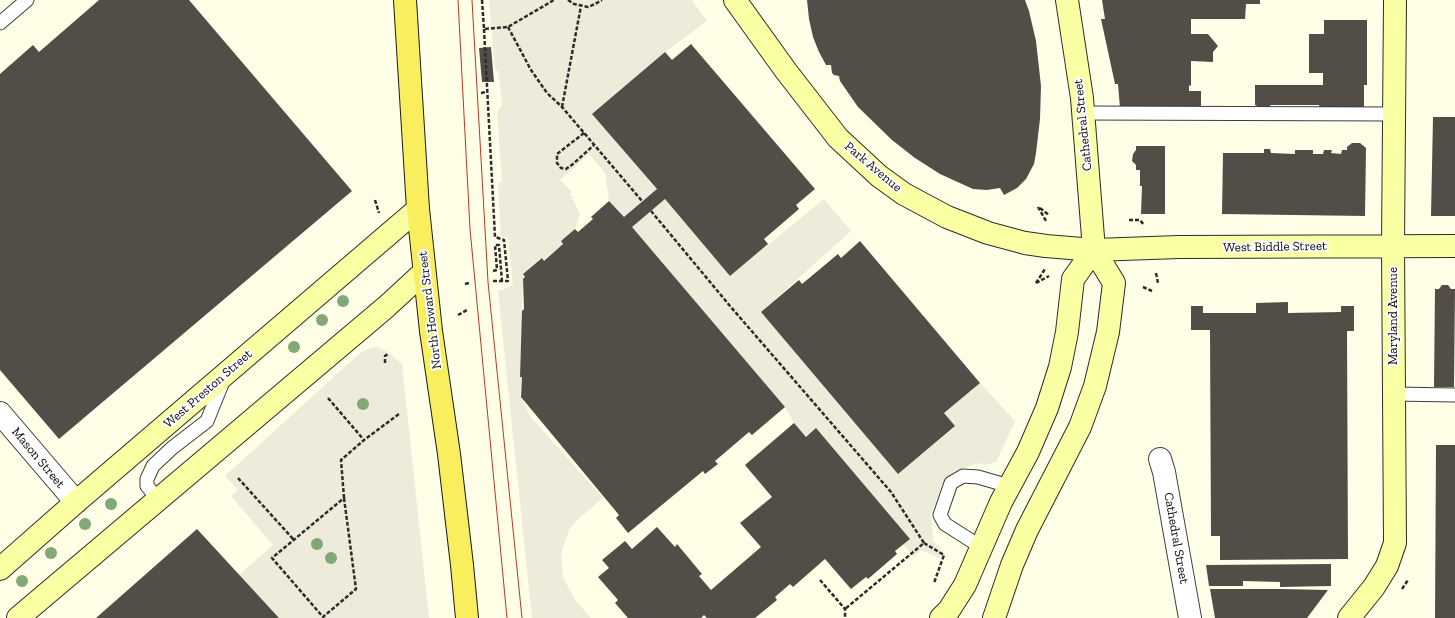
<!DOCTYPE html>
<style>
body{margin:0}
canvas{display:block;background:#fffee7}
</style>
<canvas width="1455" height="618"></canvas>
<script>
const context = document.querySelector('canvas').getContext('2d');
context.lineJoin = 'round';
function paint(path, color) { context.fillStyle = color; context.fill(path, 'evenodd'); }
const poly = rows => new Path2D(rows.map(r => 'M' + r).join(''));
function stroke(path, color, width, dash) { context.strokeStyle = color; context.lineWidth = width; context.lineCap = dash ? 'butt' : 'round'; context.setLineDash(dash || []); context.stroke(path); }
function label(font, color, halo, rows, align = 'center') {
  context.font = font + ' "Zilla Slab",serif'; context.lineWidth = 4; context.setLineDash([]); context.textBaseline = 'middle'; context.strokeStyle = halo; context.fillStyle = color; for (const [text, x, y, turn = 0] of rows) {
    context.save(); context.translate(x, y); context.rotate((+turn || 0) * Math.PI / 180); context.textAlign = isNaN(turn) ? turn : align; if (halo) context.strokeText(text, 0, 0); context.fillText(text, 0, 0); context.restore();
  }
}
paint(poly([
 [489,0,692,0,707,21,665,52,593,114,730,276,824,199,851,231,761,312,898,474,955,427,944,413,980,383,1015,421,996,462,984,465,979,463,955,471,943,482,931,514,933,541,940,547,940,558,921,550,913,557,903,544,910,539,816,429,806,437,794,423,785,407,609,201,605,173,589,154,560,180,572,192,570,194,580,214,575,229,561,241,563,244,544,261,541,258,523,274,525,277,523,279,520,377,522,377,520,395,530,416,603,498,577,520,569,530,561,554,563,577,570,591,575,600,591,618,532,618,498,291,513,285,508,237,501,237,498,184,502,181,497,112,502,104,499,74,498,71,495,70],
 [377,347,389,353,402,364,429,618,279,618,239,575,273,545,231,496,238,490,225,476,360,353,370,348]
]), '#edebd9');
paint(poly([
 [99,0,189,0,352,191,59,439,0,370,0,74,33,45,39,52],
 [807,0,1025,0,1029,11,1036,41,1041,86,1040,119,1036,153,1034,164,1026,179,1017,188,1004,195,1000,188,987,190,973,189,940,174,915,158,892,140,858,107,840,81,839,76,834,75,832,73,831,65,826,65,819,52,813,37,809,19],
 [1102,0,1260,0,1260,4,1246,4,1245,19,1191,19,1191,34,1208,34,1218,46,1213,52,1213,62,1191,61,1191,86,1189,85,1189,91,1201,91,1201,108,1120,108,1118,84,1115,84,1101,19,1105,19],
 [1324,20,1367,20,1367,85,1364,85,1364,108,1320,108,1319,105,1271,105,1267,108,1259,107,1255,105,1255,85,1323,85,1323,73,1309,73,1309,34,1324,34],
 [691,44,815,189,796,205,799,209,764,239,768,244,730,276,665,199,632,227,785,407,752,435,749,432,715,461,718,464,705,474,703,471,628,533,616,518,619,515,521,397,522,377,520,377,522,311,524,309,523,279,525,277,523,274,542,258,544,261,563,244,561,241,575,229,578,232,593,219,591,217,609,201,624,217,657,189,592,114,665,52,672,60],
 [491,47,494,82,482,82,479,48],
 [1433,117,1455,117,1455,216,1431,216],
 [1352,143,1360,143,1366,148,1365,216,1222,214,1223,153,1264,153,1264,149,1270,149,1271,153,1295,154,1295,150,1313,150,1313,154,1323,154,1324,150,1332,150,1331,153,1341,154,1342,150,1347,150,1347,147],
 [1136,146,1165,146,1165,214,1141,214,1142,186,1140,186,1140,170,1136,170,1136,165,1132,161,1133,154,1136,150],
 [860,241,980,383,944,413,955,426,898,474,761,312,799,280,802,284,838,254,841,258],
 [1442,285,1448,285,1451,289,1455,289,1454,387,1434,387,1435,289,1439,289],
 [1288,302,1288,313,1341,312,1341,306,1354,306,1354,331,1347,331,1348,559,1220,560,1220,536,1211,536,1210,330,1191,330,1191,306,1203,306,1203,313,1256,313,1256,303],
 [794,423,806,437,816,428,910,539,895,551,897,554,868,579,866,577,851,589,825,559,793,587,790,584,775,597,777,600,755,618,707,618,704,615,701,618,628,618,615,603,618,600,598,577,609,568,602,560,625,541,632,549,657,527,675,547,677,544,702,574,699,576,711,590,761,547,740,523,772,497,745,465],
 [1436,445,1455,445,1455,618,1435,618],
 [197,529,279,618,96,618],
 [1331,564,1331,586,1280,587,1280,582,1243,581,1243,586,1209,586,1206,565],
 [1210,589,1281,589,1328,590,1307,618,1215,618]
]), '#534d47');
const lane = poly([
 [0,23,27,0],
 [1083,113,1394,114],
 [1393,394,1455,395],
 [158,499,147,486,147,479,153,466,172,448,207,421,224,379],
 [981,547,945,524,940,515,951,483,963,476,978,477,1009,486]
]);
const street = poly([
 [0,413,76,502],
 [1160,459,1164,472,1190,618]
]);
const secondary = poly([
 [735,0,786,71,838,138,879,176,904,194,947,217,988,233,1025,243,1046,246,1094,250,1179,247,1455,246],
 [0,569,76,502,418,209],
 [18,618,386,307,424,272],
 [941,618,949,610,965,585,1001,502,1028,452,1047,408,1060,367,1067,332,1073,279,1094,250],
 [994,618,1012,565,1027,530,1080,427,1095,386,1108,332,1114,283,1094,250,1082,98,1067,0],
 [1349,618,1374,587,1387,566,1395,543,1393,245,1395,0]
]);
const primary = poly([
 [405,0,418,209,431,331,449,454,462,565,467,618]
]);
stroke(lane, '#3d3d3d', 15);
stroke(street, '#3d3d3d', 24);
stroke(secondary, '#2c2c2c', 24);
stroke(primary, '#1b1b1b', 24);
stroke(poly([
 [482,0,484,29,508,27,554,0],
 [568,0,574,4,588,7,595,4,602,0],
 [508,27,531,70,547,93,562,107,642,201],
 [484,29,495,237,504,240,508,281,493,281],
 [481,93,487,92],
 [562,107,581,6],
 [584,133,557,154,557,163,561,168,566,169,573,164,594,145],
 [375,200,379,213],
 [1038,207,1046,221],
 [1040,208,1049,215],
 [651,211,730,306,891,492,924,543,845,609],
 [1129,220,1140,220,1144,225],
 [493,271,497,270,495,245,499,245,502,281],
 [1156,273,1158,283],
 [1036,283,1045,269],
 [1036,283,1049,276],
 [465,284,469,283],
 [1143,287,1152,291],
 [458,315,467,310],
 [385,363,385,356,389,353],
 [328,398,364,440],
 [238,478,294,540],
 [344,498,356,589,323,617,272,558,344,498],
 [344,498,341,460,364,440,399,414],
 [924,543,944,555,934,583],
 [820,580,845,609,845,618],
 [1402,589,1408,580]
]), '#2c2c2c', 2.5, [4, 2]);
stroke(lane, '#fff', 13);
stroke(street, '#fff', 22);
stroke(secondary, '#f9ffa2', 22);
stroke(primary, '#f9ee5d', 22);
stroke(poly([
 [458,0,470,229,507,618],
 [472,0,488,282,522,618]
]), '#b93623', 1);
context.fillStyle = '#83a877';
for (const [x, y] of [
 [343,301],
 [322,320],
 [294,347],
 [363,404],
 [111,504],
 [85,524],
 [317,544],
 [51,553],
 [331,558],
 [22,581]
]) { context.beginPath(); context.arc(x, y, 6, 0, 2 * Math.PI); context.fill(); }
label('13px', '#0a0a0a', '#fff', [
 ["Cathedral Street",1083,125,-96],
 ["Park Avenue",873,167,40],
 ["West Biddle Street",1275,247,-1],
 ["North Howard Street",430,310,-97],
 ["Maryland Avenue",1393,316,-90],
 ["West Preston Street",208,389,-41],
 ["Mason Street",38,458,50],
 ["Cathedral Street",1176,538,80]
]);
</script>
